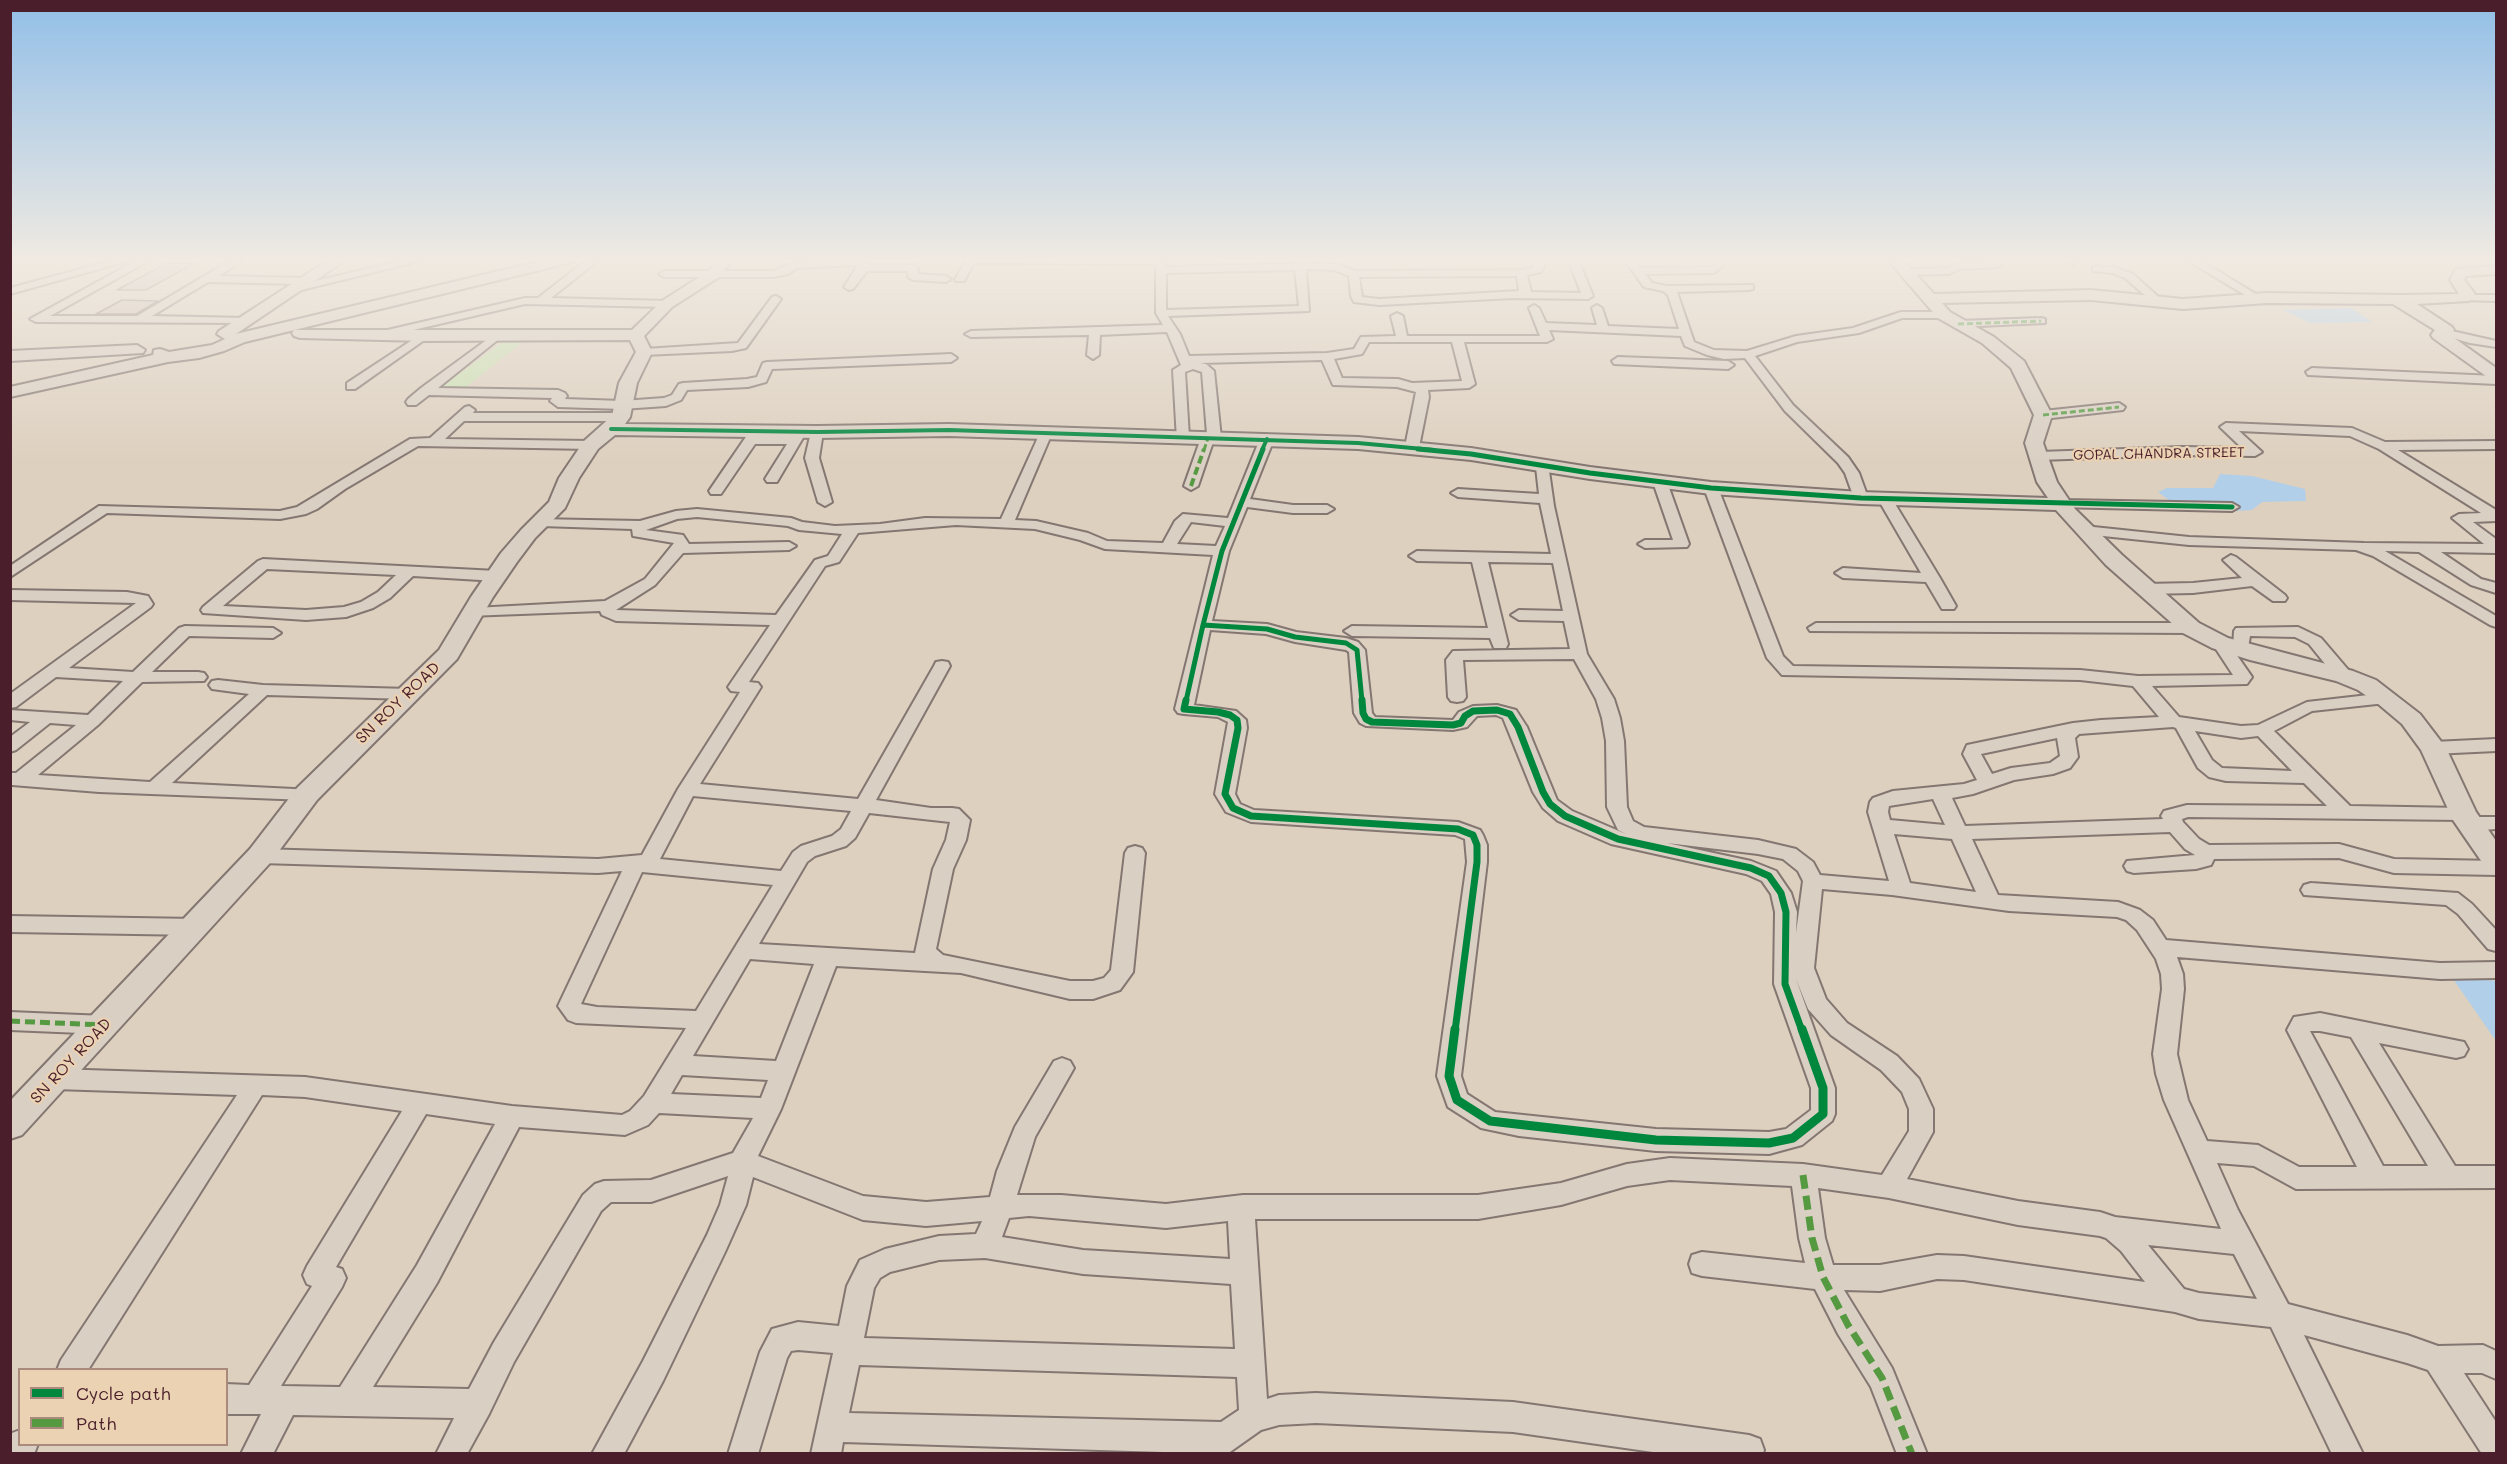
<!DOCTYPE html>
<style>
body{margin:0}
#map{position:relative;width:2507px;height:1464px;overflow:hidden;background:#ddd0bf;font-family:Mali,sans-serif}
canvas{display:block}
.frame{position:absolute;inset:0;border:12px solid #4a1f2b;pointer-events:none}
.legend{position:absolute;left:18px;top:1368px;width:210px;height:78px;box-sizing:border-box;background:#ead2b2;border:2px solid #aa8a7c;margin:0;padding:8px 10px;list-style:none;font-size:18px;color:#4a1f2b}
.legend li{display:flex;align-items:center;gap:12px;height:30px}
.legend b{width:30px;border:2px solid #aa8a7c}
</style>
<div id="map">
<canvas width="2507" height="1464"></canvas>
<div class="frame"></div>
<ul class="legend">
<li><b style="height:8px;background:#00873e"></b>Cycle path</li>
<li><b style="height:8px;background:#559a41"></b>Path</li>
</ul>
</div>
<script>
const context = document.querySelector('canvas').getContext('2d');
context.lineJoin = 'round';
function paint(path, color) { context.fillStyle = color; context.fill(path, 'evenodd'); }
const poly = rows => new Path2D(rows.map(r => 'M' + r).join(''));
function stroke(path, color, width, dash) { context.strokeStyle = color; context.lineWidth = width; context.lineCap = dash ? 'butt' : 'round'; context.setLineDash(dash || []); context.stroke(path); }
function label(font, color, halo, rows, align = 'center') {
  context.font = font + ' Mali,sans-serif'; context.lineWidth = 4.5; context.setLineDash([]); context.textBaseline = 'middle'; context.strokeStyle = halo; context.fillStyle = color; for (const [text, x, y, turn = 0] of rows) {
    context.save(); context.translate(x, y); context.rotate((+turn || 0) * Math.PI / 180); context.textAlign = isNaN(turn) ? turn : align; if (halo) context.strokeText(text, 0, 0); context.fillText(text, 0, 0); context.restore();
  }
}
paint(poly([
 [507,339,522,342,460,392,437,390]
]), '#cbdfb3');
paint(poly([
 [2351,308,2372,322,2310,323,2283,310],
 [2220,474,2252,476,2305,489,2306,501,2262,502,2252,510,2218,512,2181,509,2158,492,2167,488,2213,488],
 [2451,976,2496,981,2496,1041]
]), '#b2cfe9');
const building = poly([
 [167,263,195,263,146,290,117,290,167,263],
 [122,300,158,301,136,314,96,314,122,300]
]);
paint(building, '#d2beb7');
stroke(building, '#847671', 1.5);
const street = poly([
 [118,259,135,259,10,294,10,288,118,259],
 [139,259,152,259,50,316,137,316,233,259,245,259,219,276,306,278,311,282,409,259,428,259,293,292,288,289,289,287,301,284,208,282,152,316,247,318,249,320,243,323,36,322,30,319,139,259],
 [588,259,600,259,551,298,667,301,672,304,667,307,525,304,379,338,373,335,379,332,525,298,538,298,588,259],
 [864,259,869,265,913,265,918,268,918,274,946,276,951,279,946,282,913,280,908,277,908,271,867,271,853,289,849,290,844,287,858,265,797,268,788,274,773,277,664,277,659,274,664,271,773,271,795,262,864,259],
 [967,259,1166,259,1166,267,1319,263,1336,264,1355,271,1521,270,1533,268,1531,259,1541,259,1544,266,1541,272,1527,275,1531,292,1581,293,1568,259,1578,259,1593,296,1588,299,1513,298,1379,305,1354,302,1351,296,1349,276,1334,270,1306,269,1309,311,1168,316,1180,334,1189,356,1327,353,1354,349,1361,337,1396,336,1391,316,1397,313,1403,316,1407,336,1540,336,1529,308,1534,305,1539,308,1546,323,1597,325,1592,308,1597,305,1602,308,1608,326,1679,329,1668,295,1663,291,1644,287,1624,259,1634,259,1641,268,1711,267,1714,264,1712,259,1722,259,1724,265,1714,273,1645,274,1652,283,1667,286,1753,285,1753,289,1749,290,1677,292,1694,342,1714,350,1747,351,1796,336,1853,328,1901,312,1944,312,1950,315,1944,318,1902,318,1859,333,1797,342,1755,356,1793,405,1848,457,1859,473,1868,498,1861,502,1854,498,1845,473,1838,463,1785,411,1745,358,1724,359,1707,355,1685,346,1681,336,1549,330,1553,339,1547,342,1464,342,1475,384,1469,388,1428,390,1429,397,1419,447,1412,451,1405,447,1416,392,1397,387,1333,385,1322,360,1200,363,1206,364,1214,371,1221,438,1213,442,1198,486,1191,490,1184,486,1201,438,1207,434,1202,372,1193,369,1185,372,1189,437,1182,441,1177,440,1173,370,1181,365,1167,332,1100,335,1099,355,1093,359,1087,355,1089,335,971,337,965,334,971,331,1163,325,1156,313,1156,264,974,263,964,281,956,281,955,279,967,259],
 [1295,270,1299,306,1166,310,1166,273,1295,270],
 [1517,276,1519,291,1379,299,1362,297,1359,277,1517,276],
 [1369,342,1452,342,1462,381,1412,383,1398,379,1342,378,1334,359,1362,354,1369,342],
 [1988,259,1998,259,2002,264,1997,267,1960,269,1949,274,1907,275,1902,272,1907,269,1947,268,1958,263,1990,261,1988,259],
 [2061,259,2077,259,2078,261,2073,264,2061,259],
 [2185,259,2198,259,2264,299,2259,302,2255,301,2185,259],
 [2097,266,2114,267,2133,274,2165,303,2164,305,2156,305,2125,278,2112,273,2093,271,2093,267,2097,266],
 [2464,295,2496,295,2496,301,2460,300,2459,298,2464,295],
 [776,296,781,299,746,348,732,351,644,355,638,352,644,349,738,343,772,297,776,296],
 [2041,318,2045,319,2045,323,1958,327,1952,324,1958,321,2041,318],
 [2443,329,2496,341,2496,347,2470,343,2439,334,2437,332,2443,329],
 [423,333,429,336,427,338,355,389,347,389,347,383,423,333],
 [496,333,502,336,500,338,438,388,558,390,565,393,567,396,565,399,622,401,664,398,672,395,679,384,683,383,747,379,757,377,763,363,767,362,951,354,957,358,951,362,772,369,766,382,748,387,687,390,681,400,666,406,622,409,558,407,550,401,552,398,429,395,416,405,408,405,406,402,408,399,421,388,496,333],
 [1618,357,1728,361,1734,365,1728,369,1614,364,1612,361,1618,357],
 [2312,368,2496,376,2496,384,2308,375,2306,372,2312,368],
 [2119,403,2125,407,2123,410,2043,419,2037,415,2043,411,2119,403],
 [469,406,475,410,473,413,619,413,625,417,619,421,464,421,445,439,591,441,598,445,591,449,418,446,345,489,317,509,306,514,280,519,107,513,10,577,10,566,99,506,280,511,297,507,410,439,430,438,465,407,469,406],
 [2226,423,2352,428,2385,442,2496,441,2496,449,2398,450,2496,510,2496,521,2473,522,2496,539,2496,553,2441,552,2481,579,2496,583,2496,593,2471,585,2419,552,2385,551,2496,616,2496,627,2490,625,2373,556,2356,550,2189,545,2084,534,2077,530,2084,526,2189,537,2364,543,2484,544,2452,518,2459,514,2481,513,2379,449,2350,436,2239,431,2262,452,2255,456,2183,455,2039,460,2032,456,2039,452,2183,447,2242,448,2220,427,2226,423],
 [757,427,763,431,760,436,791,436,796,428,801,427,807,431,777,482,767,482,765,479,787,444,755,444,721,494,711,494,709,491,752,428,757,427],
 [817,428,823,432,819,458,832,502,825,506,818,502,805,458,811,432,817,428],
 [1046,429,1052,433,1015,520,1036,521,1088,533,1107,541,1163,543,1175,521,1183,514,1228,518,1260,439,1262,436,1272,436,1274,439,1250,499,1293,505,1327,505,1334,509,1327,513,1293,513,1247,507,1229,551,1212,621,1267,624,1296,632,1346,638,1358,642,1365,650,1372,713,1375,717,1453,720,1459,712,1473,706,1497,705,1516,710,1527,727,1557,800,1572,811,1626,834,1618,830,1607,807,1606,741,1602,718,1596,699,1574,659,1463,660,1466,697,1463,701,1457,702,1451,701,1448,697,1446,660,1453,651,1570,649,1564,621,1519,620,1511,615,1519,610,1563,611,1553,563,1488,562,1508,644,1506,648,1494,648,1490,638,1352,636,1344,631,1352,626,1488,628,1472,562,1417,561,1409,556,1417,551,1551,554,1540,503,1458,497,1451,493,1458,489,1539,494,1536,467,1543,463,1548,464,1554,506,1587,654,1614,699,1620,718,1624,741,1627,807,1633,821,1644,827,1758,840,1796,849,1813,862,1820,875,1889,881,1868,812,1870,802,1873,798,1893,791,1964,784,1977,780,1963,754,1967,745,2073,723,2101,720,2159,717,2133,686,2080,680,1782,675,1767,658,1704,488,1706,485,1716,485,1718,488,1783,656,1793,666,2080,670,2138,676,2233,675,2212,643,2214,639,2226,639,2233,649,2234,631,2236,628,2298,627,2321,638,2350,672,2353,676,2350,680,2338,680,2309,644,2295,637,2250,636,2247,654,2236,654,2252,677,2247,684,2152,686,2179,717,2241,726,2258,725,2307,702,2386,693,2392,694,2395,698,2392,702,2386,703,2312,711,2274,731,2350,806,2463,808,2470,809,2473,814,2471,817,2496,817,2496,829,2470,831,2463,829,2460,824,2462,820,2188,817,2182,819,2183,822,2199,839,2209,845,2339,844,2394,859,2496,861,2496,875,2394,873,2339,858,2214,859,2211,865,2196,869,2134,873,2127,871,2124,866,2127,861,2195,855,2185,849,2170,832,1972,839,1998,895,2118,902,2140,910,2153,920,2166,940,2440,963,2496,962,2496,978,2440,979,2177,957,2183,974,2184,989,2177,1054,2188,1100,2207,1141,2258,1145,2299,1167,2357,1167,2287,1030,2294,1017,2320,1013,2464,1042,2468,1049,2464,1056,2456,1058,2379,1043,2455,1166,2496,1166,2496,1188,2296,1189,2254,1166,2217,1163,2238,1210,2288,1304,2407,1335,2438,1346,2483,1345,2496,1351,2496,1379,2482,1373,2464,1373,2496,1422,2496,1454,2482,1454,2428,1370,2407,1363,2304,1335,2363,1454,2332,1454,2271,1327,2199,1319,2175,1312,1964,1280,1937,1279,1880,1291,1844,1290,1892,1368,1927,1454,1897,1454,1871,1387,1838,1334,1815,1289,1702,1276,1692,1273,1689,1264,1692,1255,1702,1252,1805,1263,1799,1238,1792,1186,1670,1180,1627,1186,1561,1205,1478,1219,1255,1219,1267,1399,1279,1395,1316,1393,1513,1402,1749,1435,1760,1439,1764,1450,1763,1454,1667,1454,1513,1432,1316,1423,1279,1425,1261,1430,1227,1454,843,1442,841,1454,811,1454,833,1353,798,1350,791,1351,787,1358,758,1454,728,1454,760,1352,772,1329,798,1322,839,1326,847,1286,860,1260,885,1249,939,1236,976,1234,982,1221,926,1226,863,1220,753,1177,746,1205,725,1252,663,1381,624,1454,592,1454,643,1361,707,1235,720,1205,728,1176,651,1202,611,1202,601,1211,514,1362,489,1414,467,1454,436,1454,454,1418,293,1415,273,1454,241,1454,261,1414,226,1414,226,1384,249,1385,312,1286,307,1284,303,1275,307,1266,402,1111,305,1097,262,1095,88,1370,57,1370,61,1360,237,1095,55,1089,47,1086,43,1079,47,1072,55,1069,305,1077,512,1106,622,1115,630,1111,644,1096,686,1028,576,1023,568,1020,558,1006,622,871,598,873,260,863,253,861,250,856,253,851,260,849,598,859,642,855,678,789,740,692,731,691,728,687,770,625,616,621,602,615,600,611,468,616,466,613,468,610,474,608,605,601,645,579,674,543,633,536,632,529,541,526,536,525,534,522,536,519,640,521,676,511,697,509,791,518,802,522,835,526,880,524,925,518,1001,519,1040,433,1046,429],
 [697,517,788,526,799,530,842,534,828,556,815,560,776,615,616,610,655,585,683,553,789,550,796,546,789,542,689,544,683,535,646,530,677,519,697,517],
 [1191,522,1225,526,1216,546,1177,544,1191,522],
 [956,525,1035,529,1080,540,1105,549,1213,555,1175,709,1178,713,1184,714,1218,717,1228,722,1215,794,1226,812,1251,822,1455,835,1465,839,1467,862,1437,1076,1448,1107,1481,1128,1519,1136,1656,1151,1769,1154,1802,1145,1832,1121,1835,1114,1835,1088,1796,979,1808,1009,1831,1035,1881,1070,1902,1092,1909,1109,1909,1131,1882,1175,1803,1164,1670,1158,1627,1164,1561,1183,1478,1195,1243,1195,1166,1204,1061,1195,1017,1195,1035,1137,1074,1068,1070,1061,1062,1058,1054,1061,1015,1127,997,1171,990,1197,926,1202,863,1196,758,1156,781,1109,836,966,961,973,1070,999,1093,999,1120,990,1133,972,1145,853,1142,848,1135,846,1128,848,1125,853,1111,970,1104,978,1093,981,1070,981,943,955,936,949,953,869,966,840,970,820,959,809,952,808,931,808,876,800,950,666,948,662,942,661,936,662,934,666,858,799,700,784,761,687,758,683,749,682,825,566,839,562,858,533,956,525],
 [1210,630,1266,634,1295,642,1346,650,1349,652,1354,713,1360,723,1366,726,1453,730,1467,727,1477,716,1496,715,1503,718,1533,792,1543,808,1558,821,1611,844,1746,874,1762,881,1771,894,1775,912,1774,984,1811,1088,1811,1110,1786,1129,1769,1132,1656,1129,1495,1112,1467,1094,1461,1076,1487,862,1487,845,1483,835,1480,830,1458,822,1254,810,1240,804,1235,794,1247,728,1246,720,1236,711,1194,705,1210,630],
 [2173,727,2176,728,2198,768,2209,777,2226,781,2304,783,2327,806,2187,805,2164,811,2161,816,2163,819,1965,826,1952,798,1973,794,2014,780,2053,774,2070,768,2078,757,2075,738,2079,734,2173,727],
 [2195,731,2241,738,2258,736,2292,771,2222,768,2212,760,2195,731],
 [2057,738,2060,756,2050,763,2011,768,1992,774,1981,754,2057,738],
 [693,796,851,811,841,829,832,836,801,846,793,852,781,871,660,859,693,796],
 [1933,799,1945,825,1890,820,1888,812,1889,806,1933,799],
 [869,813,950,822,946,840,933,869,915,953,759,944,807,862,815,856,846,846,855,838,869,813],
 [1894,834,1952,839,1976,892,1910,883,1894,834],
 [1667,843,1758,854,1783,859,1798,871,1803,881,1796,933,1797,912,1791,893,1776,871,1751,861,1667,843],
 [642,872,773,885,696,1011,597,1007,581,1004,642,872],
 [1822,889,1892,895,2009,911,2117,917,2126,920,2137,930,2156,959,2161,974,2162,989,2153,1054,2156,1074,2164,1100,2221,1229,2115,1217,2100,1212,2018,1201,1907,1179,1933,1132,1933,1109,1919,1079,1897,1056,1847,1023,1826,999,1814,968,1822,889],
 [750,959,814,964,776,1061,693,1056,750,959],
 [2310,1031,2320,1031,2351,1037,2428,1166,2383,1166,2310,1031],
 [682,1075,768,1080,761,1098,671,1094,682,1075],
 [659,1113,753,1118,733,1153,651,1180,604,1181,595,1184,583,1195,494,1342,469,1389,373,1387,437,1283,519,1127,625,1135,648,1125,659,1113],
 [426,1114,495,1124,417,1265,340,1387,281,1386,342,1287,346,1278,342,1269,336,1267,426,1114],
 [1818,1188,1889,1198,2018,1225,2100,1236,2106,1238,2121,1251,2145,1282,1964,1256,1937,1255,1880,1265,1833,1265,1825,1238,1818,1188],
 [1029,1216,1166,1228,1228,1221,1230,1259,1083,1250,1002,1237,1009,1218,1029,1216],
 [2148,1245,2234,1254,2257,1299,2199,1293,2184,1289,2148,1245],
 [985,1258,1083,1274,1231,1284,1235,1349,864,1338,874,1288,880,1278,890,1272,939,1260,985,1258],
 [859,1365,1237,1377,1239,1410,1221,1422,849,1413,859,1365],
 [1660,478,1667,482,1689,544,1687,547,1645,548,1638,544,1645,540,1673,540,1653,482,1660,478],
 [1885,495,1892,499,1940,578,1956,606,1954,609,1942,609,1926,582,1843,578,1835,573,1843,568,1921,573,1878,499,1885,495],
 [2061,500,2232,503,2239,507,2232,511,2056,507,2054,504,2056,501,2061,500],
 [2231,555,2236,557,2285,595,2287,598,2285,601,2273,601,2252,586,2193,593,2145,594,2137,589,2145,584,2193,583,2242,578,2223,560,2231,555],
 [263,559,497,571,505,576,497,581,413,576,390,598,373,608,346,617,306,620,203,613,201,610,203,607,258,561,263,559],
 [267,569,396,575,378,592,361,602,344,607,306,610,223,606,267,569],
 [10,590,127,592,148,596,153,604,151,607,69,668,133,672,179,628,185,626,273,628,281,633,273,638,189,636,152,672,198,672,204,673,207,677,204,681,142,682,98,725,38,775,150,782,249,694,212,689,209,685,212,681,218,680,263,685,409,689,415,690,418,694,415,698,409,699,267,695,172,783,314,790,317,794,314,798,307,800,99,792,12,785,10,773,16,773,76,725,50,723,16,750,10,752,10,737,30,722,10,720,10,710,88,715,123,681,56,677,16,707,10,708,10,694,136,603,10,600,10,590],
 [1816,623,2191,623,2199,628,2191,633,1810,631,1808,628,1816,623],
 [2496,739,2496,751,2433,754,2427,752,2424,748,2427,744,2433,742,2496,739],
 [2311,883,2458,893,2472,904,2496,930,2496,951,2488,949,2458,914,2446,905,2304,895,2301,890,2304,885,2311,883],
 [10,916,197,919,205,922,208,927,205,932,197,935,10,932,10,916],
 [10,1012,105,1016,113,1019,116,1025,113,1031,105,1034,10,1030,10,1012],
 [20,1430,20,1444,38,1444,34,1454,10,1454,10,1437,12,1433,20,1430]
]);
const secondary = poly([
 [330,259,347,259,236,334,549,259,575,259,573,262,245,342,224,351,199,358,168,362,10,397,10,387,153,355,154,350,160,349,169,352,212,345,225,339,217,334,219,331,330,259],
 [718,259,733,259,719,277,672,307,644,336,652,352,637,383,630,417,625,424,817,426,949,424,1358,437,1471,448,1590,467,1711,482,1861,492,2048,498,2037,482,2025,443,2034,415,2011,368,1982,343,1938,318,1887,259,1902,259,1934,294,2091,290,2183,299,2267,293,2400,295,2459,294,2450,280,2456,269,2496,266,2496,274,2466,276,2464,280,2475,294,2469,301,2417,304,2452,327,2454,330,2450,335,2496,368,2496,380,2490,379,2433,338,2431,335,2435,330,2393,304,2267,303,2183,309,2091,300,1942,303,1950,312,1994,337,2024,361,2052,415,2043,443,2057,482,2075,509,2122,555,2199,623,2228,638,2353,671,2376,680,2420,714,2446,748,2476,812,2496,841,2496,871,2486,868,2453,820,2421,750,2402,724,2377,703,2358,690,2336,681,2250,660,2212,648,2183,633,2106,565,2056,510,1861,504,1711,494,1590,479,1471,460,1358,449,949,436,817,438,615,435,598,449,579,478,565,508,535,538,517,562,493,597,457,659,317,800,270,863,22,1135,10,1139,10,1101,250,849,297,788,439,650,471,597,501,553,521,530,549,502,559,478,584,441,612,416,619,383,636,352,630,340,423,341,300,338,294,336,292,333,294,330,632,330,662,301,709,271,718,259],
 [137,345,145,350,143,353,10,361,10,351,137,345]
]);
stroke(street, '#847671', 4);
stroke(secondary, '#847671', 4);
paint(street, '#d9cfc3');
paint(secondary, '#d9cfc3');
stroke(poly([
 [1958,324,2041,321],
 [2043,415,2119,407],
 [1204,450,1208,438]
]), '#559a41', 3, [6, 3]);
stroke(poly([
 [1191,486,1204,449]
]), '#559a41', 4, [8, 4]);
stroke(poly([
 [10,1021,105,1025]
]), '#559a41', 5, [10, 5]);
stroke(poly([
 [1803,1175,1812,1238,1823,1277,1848,1325,1882,1378,1912,1454]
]), '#559a41', 7, [14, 7]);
stroke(poly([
 [611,429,817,432,949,430,1358,443,1434,450],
 [1262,450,1267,439]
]), '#00873e', 4);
stroke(poly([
 [1418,449,1471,454,1590,473,1711,488,1861,498,2232,507],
 [1203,625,1267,629,1295,637,1346,643,1357,650,1362,701],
 [1203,625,1222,551,1263,449],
 [1186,701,1203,625]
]), '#00873e', 5);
stroke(poly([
 [1186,700,1184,709,1218,712,1230,715,1237,720,1238,728,1225,794,1233,808,1251,816,1458,829,1473,835,1477,845,1477,862,1455,1031],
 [1362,700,1363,713,1366,719,1372,722,1453,725,1461,723,1465,716,1473,711,1497,710,1510,714,1518,727,1543,792,1550,804,1565,816,1618,839,1751,868,1769,876,1781,893,1786,912,1785,984,1802,1031]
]), '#00873e', 7);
stroke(poly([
 [1455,1029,1449,1076,1457,1100,1490,1121,1656,1140,1769,1143,1793,1138,1823,1114,1823,1088,1802,1029]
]), '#00873e', 9);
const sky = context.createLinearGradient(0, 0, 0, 464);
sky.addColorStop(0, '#92bfe8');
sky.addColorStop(0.56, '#f0eae2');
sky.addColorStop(1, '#f0eae200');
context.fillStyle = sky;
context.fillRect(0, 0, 2507, 464);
label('14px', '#4a1f2b', '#ead2b2', [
 ["GOPAL CHANDRA STREET",2159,454,-1]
]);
label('16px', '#4a1f2b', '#ead2b2', [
 ["SN ROY ROAD",398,703,-44],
 ["SN ROY ROAD",71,1061,-47]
]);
</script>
